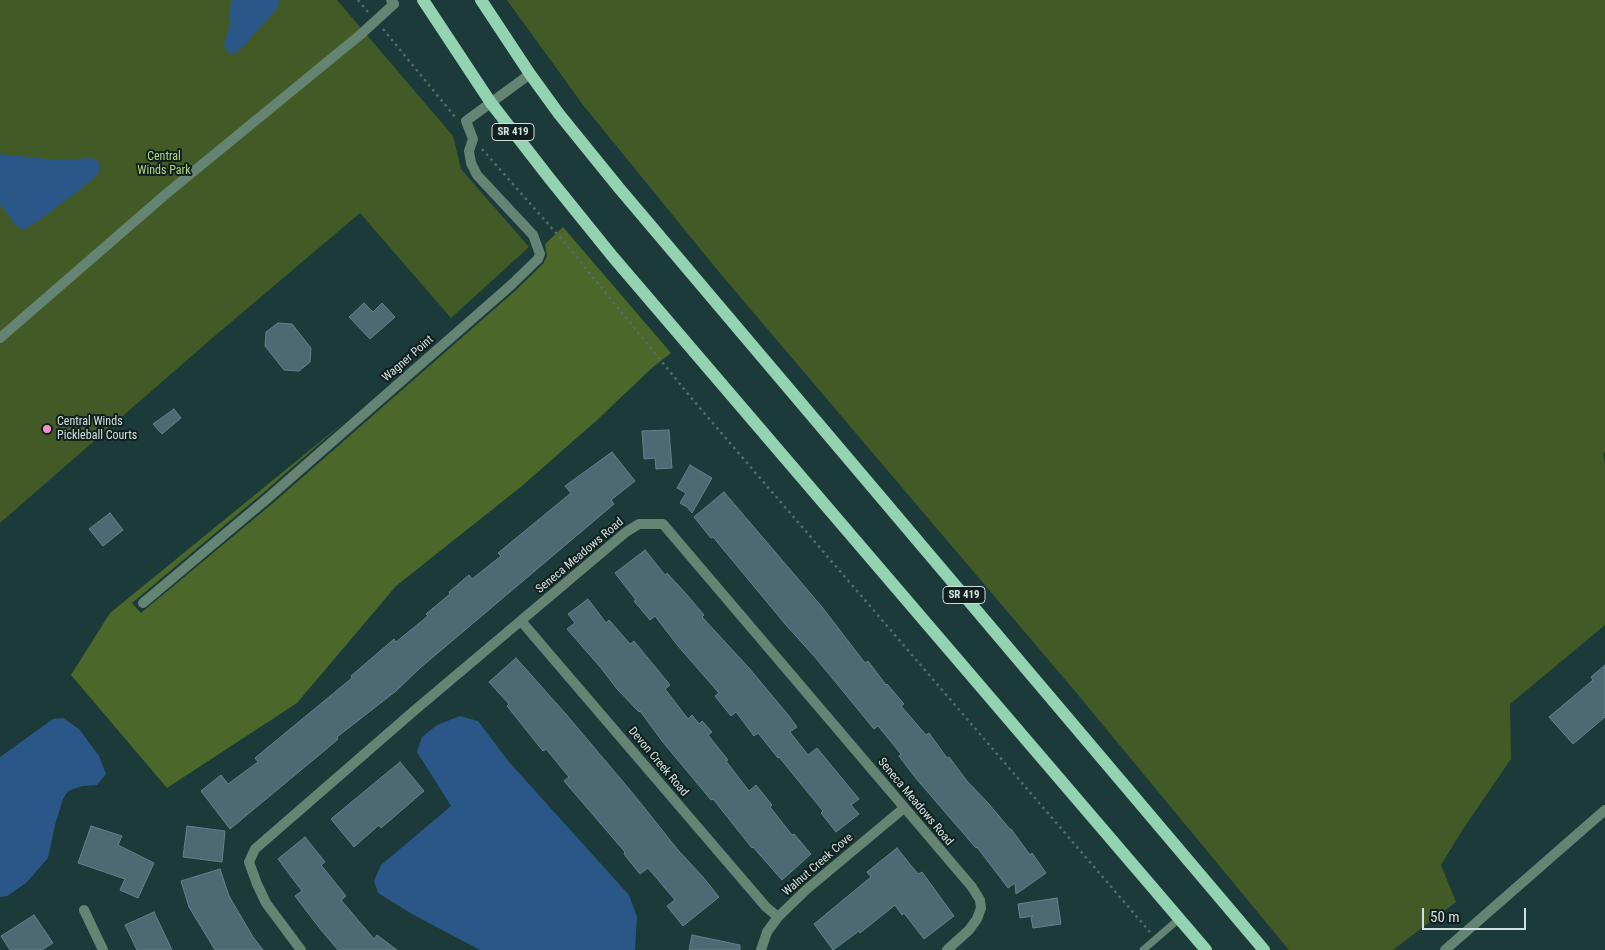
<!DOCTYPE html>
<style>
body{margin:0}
#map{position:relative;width:1605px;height:950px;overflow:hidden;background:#1b3a39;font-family:"Roboto Condensed",sans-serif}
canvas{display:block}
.scale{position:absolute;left:1422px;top:908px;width:104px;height:22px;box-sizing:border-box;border:2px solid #d0e1e0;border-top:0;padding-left:6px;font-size:15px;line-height:18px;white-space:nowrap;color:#d0e1e0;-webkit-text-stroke:4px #111f1e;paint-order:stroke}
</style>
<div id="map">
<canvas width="1605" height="950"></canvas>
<div class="scale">50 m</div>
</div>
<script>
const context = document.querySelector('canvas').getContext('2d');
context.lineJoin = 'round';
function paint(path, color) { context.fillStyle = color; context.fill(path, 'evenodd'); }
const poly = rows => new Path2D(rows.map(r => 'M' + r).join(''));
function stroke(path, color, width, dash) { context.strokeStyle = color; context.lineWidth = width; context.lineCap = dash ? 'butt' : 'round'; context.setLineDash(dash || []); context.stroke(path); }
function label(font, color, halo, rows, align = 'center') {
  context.font = font + ' "Roboto Condensed",sans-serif'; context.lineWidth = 4; context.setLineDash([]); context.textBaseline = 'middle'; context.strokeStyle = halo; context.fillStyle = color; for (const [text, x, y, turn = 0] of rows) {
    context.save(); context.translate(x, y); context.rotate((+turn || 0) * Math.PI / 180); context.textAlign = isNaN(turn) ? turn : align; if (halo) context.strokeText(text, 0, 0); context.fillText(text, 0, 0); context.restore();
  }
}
paint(poly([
 [0,0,337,0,453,136,461,169,529,247,451,318,360,213,210,340,0,523],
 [507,0,1605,0,1605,452,1603,454,1605,465,1605,625,1510,704,1511,759,1463,829,1441,865,1456,902,1393,950,1289,950,1074,690,719,272,583,105]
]), '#425b26');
paint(poly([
 [563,227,671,353,652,368,596,421,522,486,396,586,297,703,167,788,71,675,110,613,343,423,263,493,132,603,141,613,273,503,515,291,543,264,547,256,545,244]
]), '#4b672a');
paint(poly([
 [231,0,279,0,279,2,278,8,240,50,232,55,227,51,224,45,229,27],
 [0,154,58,160,92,158,99,162,99,172,96,176,82,188,38,221,25,229,21,229,14,223,0,204],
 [460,716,478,721,509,762,629,895,637,917,635,950,480,950,412,914,378,893,374,881,381,865,451,806,417,752,422,737,437,725],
 [63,718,79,729,99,756,106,774,97,785,82,786,68,791,63,799,55,825,48,858,26,883,7,896,0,897,0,757,53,719]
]), '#2b5788');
const building = poly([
 [364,303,373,312,382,303,395,317,370,339,349,317,364,303],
 [278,323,292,324,311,348,310,362,299,371,284,370,265,346,266,332,278,323],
 [174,409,181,418,162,434,153,424,174,409],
 [669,430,672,468,656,469,655,458,644,459,642,431,669,430],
 [612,452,635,481,611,500,614,504,420,668,396,691,337,737,338,739,324,751,230,829,201,791,221,775,228,784,258,762,255,758,352,678,351,676,394,639,396,642,428,616,426,614,450,594,449,592,469,575,472,579,501,556,498,553,571,493,565,486,612,452],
 [690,465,712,478,692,513,687,507,680,503,686,493,677,488,690,465],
 [724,492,822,607,865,663,868,661,886,685,887,684,904,704,901,706,926,735,929,733,947,758,949,757,967,781,988,803,1010,829,1011,829,1030,855,1032,853,1046,873,1016,894,1015,883,1008,888,977,847,976,848,914,776,899,756,901,754,878,726,874,729,814,656,786,625,713,537,711,538,694,517,724,492],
 [110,513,123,530,103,546,89,529,110,513],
 [645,550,665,575,667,573,688,596,704,615,702,617,749,668,789,716,797,727,790,732,808,755,817,748,859,799,851,805,859,814,836,832,821,813,823,811,779,757,778,758,758,733,754,736,736,712,731,716,715,696,719,693,678,646,655,616,650,620,634,601,636,600,615,573,645,550],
 [588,599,606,623,609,620,630,644,634,641,670,685,665,689,688,719,692,715,699,724,702,721,712,732,708,735,728,760,726,761,749,791,756,785,772,805,770,807,792,835,794,834,811,854,782,880,753,847,752,848,713,799,711,800,662,741,640,711,639,712,617,689,601,668,567,629,575,623,568,614,588,599],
 [516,658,565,713,635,796,678,850,703,877,719,897,683,926,667,906,675,900,648,868,640,874,624,854,625,852,564,781,569,777,546,749,543,751,507,706,509,704,489,682,516,658],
 [1605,665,1605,717,1573,744,1549,717,1593,680,1591,677,1605,665],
 [400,762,424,791,381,828,379,825,354,847,331,819,400,762],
 [91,826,122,836,118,845,154,863,138,898,120,890,125,879,78,863,91,826],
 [187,826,225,831,222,862,183,857,187,826],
 [305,837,325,862,321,865,346,896,341,900,374,939,377,935,397,950,338,950,321,930,295,896,302,891,278,859,305,837],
 [897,848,918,874,922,872,954,916,924,939,904,913,902,915,895,905,860,933,859,931,833,950,814,924,871,877,867,872,897,848],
 [220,869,229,896,253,937,263,950,215,950,189,907,181,881,220,869],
 [1057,898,1061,924,1033,928,1031,918,1033,916,1020,918,1018,904,1057,898],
 [154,912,172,950,137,950,125,925,154,912],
 [34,915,53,943,42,950,10,950,1,936,34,915],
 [692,935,740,945,740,950,689,950,692,935]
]);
paint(building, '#4d6974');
stroke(building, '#65838d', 1);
stroke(poly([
 [358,0,368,12],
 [383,29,456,118],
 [482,149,565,243,693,400,1150,932]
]), '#526d6c', 2.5, [2.5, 4]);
stroke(poly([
 [1143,950,1179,919]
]), '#668473', 7);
stroke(poly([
 [0,338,166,194,360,35,394,4,391,0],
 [143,603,268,498,510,286,538,259,540,254,533,235,477,175,471,163,469,151,473,139,466,121,530,74],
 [521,621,766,907,778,917],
 [84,910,103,950],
 [301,950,266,903,257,884,249,862,255,849,415,710,626,532,639,524,663,524,972,887,980,900,981,908,977,919,969,930,947,950],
 [761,950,767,932,778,917,807,889,904,808],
 [1445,950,1605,810]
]), '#668473', 10);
stroke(poly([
 [423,0,491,103,550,179,613,257,1206,950],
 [481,0,530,74,559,114,619,188,1264,950]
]), '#94d3b2', 12);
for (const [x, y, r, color] of [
 [47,429,5,"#f890cb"]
]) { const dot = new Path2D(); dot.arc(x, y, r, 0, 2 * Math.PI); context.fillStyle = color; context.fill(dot); stroke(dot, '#111f1e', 2); }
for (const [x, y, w] of [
 [513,132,42],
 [964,595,42]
]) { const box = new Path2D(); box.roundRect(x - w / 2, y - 8.5, w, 17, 4); context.fillStyle = '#111f1e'; context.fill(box); stroke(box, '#d0e1e0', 1); }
label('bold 11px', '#d0e1e0', null, [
 ["SR 419",513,132],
 ["SR 419",964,595]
]);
label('12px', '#b0db82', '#111f1e', [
 ["Central",164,157],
 ["Winds Park",164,171]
]);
label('12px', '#d0e1e0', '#111f1e', [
 ["Wagner Point",408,359,-41],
 ["Seneca Meadows Road",580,556,-40],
 ["Devon Creek Road",658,762,50],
 ["Seneca Meadows Road",915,802,50],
 ["Walnut Creek Cove",818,865,-41]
]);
label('12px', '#d0e1e0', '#111f1e', [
 ["Central Winds",57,422],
 ["Pickleball Courts",57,436]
], 'left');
</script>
